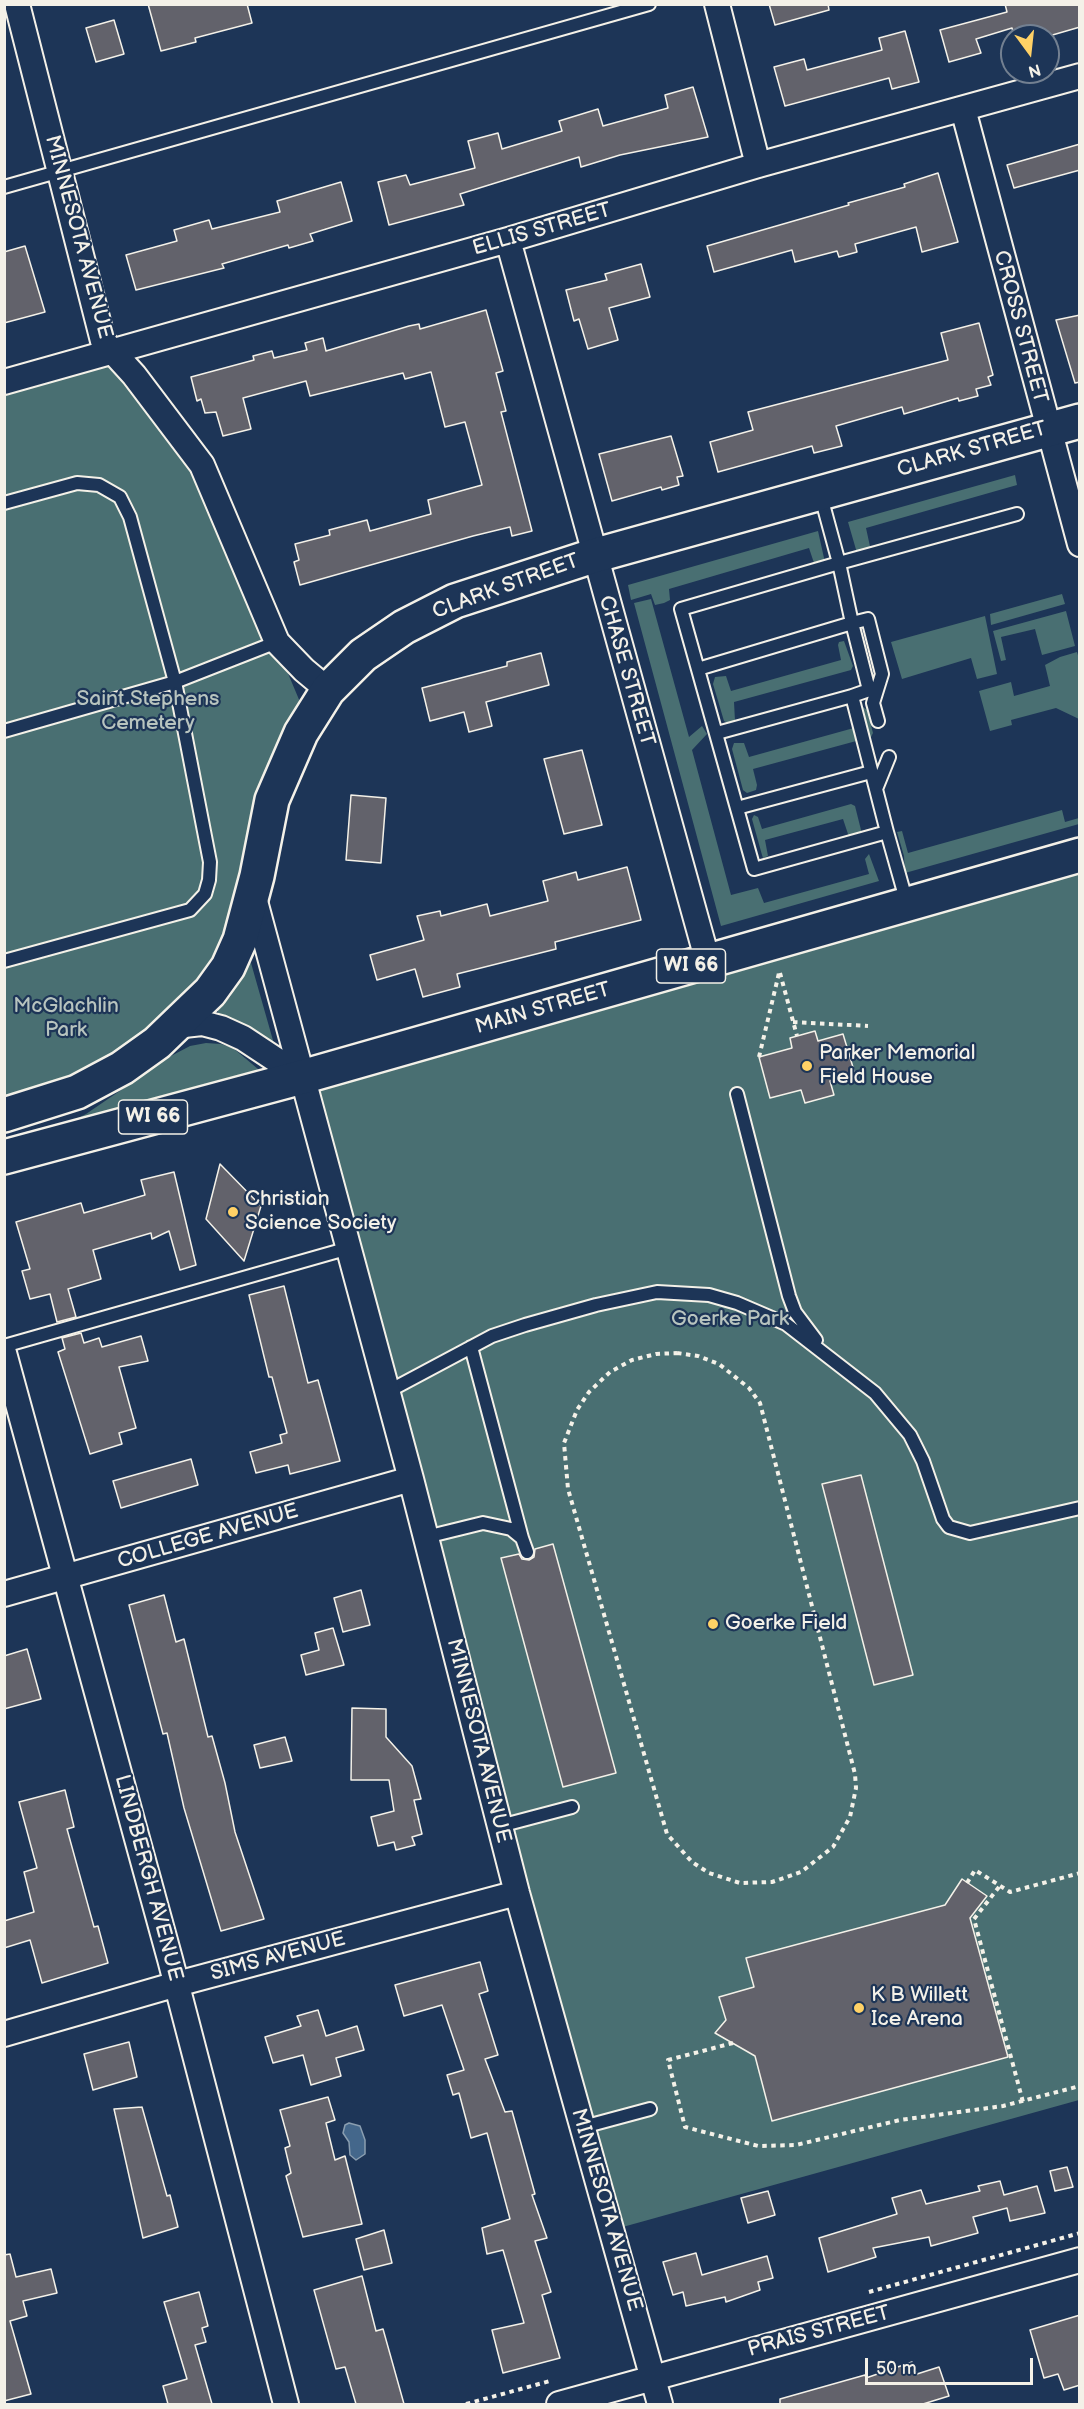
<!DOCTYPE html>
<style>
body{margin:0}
#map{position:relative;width:1084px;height:2409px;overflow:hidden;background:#1d3557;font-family:"Balsamiq Sans",sans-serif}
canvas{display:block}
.frame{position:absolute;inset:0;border:6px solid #f4f1e8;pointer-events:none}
.north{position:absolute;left:1000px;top:24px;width:60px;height:60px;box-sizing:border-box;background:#1d3557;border:2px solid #738091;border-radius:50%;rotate:165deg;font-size:16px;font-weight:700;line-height:24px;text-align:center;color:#f4f1e8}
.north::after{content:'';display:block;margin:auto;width:21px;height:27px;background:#ffd166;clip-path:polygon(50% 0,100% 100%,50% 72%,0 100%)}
.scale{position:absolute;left:865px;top:2358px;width:168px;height:27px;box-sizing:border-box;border:3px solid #f4f1e8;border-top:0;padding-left:8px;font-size:18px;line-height:21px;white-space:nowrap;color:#f4f1e8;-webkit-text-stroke:4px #1d3557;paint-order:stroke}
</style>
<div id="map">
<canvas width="1084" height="2409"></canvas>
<div class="frame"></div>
<div class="north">N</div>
<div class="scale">50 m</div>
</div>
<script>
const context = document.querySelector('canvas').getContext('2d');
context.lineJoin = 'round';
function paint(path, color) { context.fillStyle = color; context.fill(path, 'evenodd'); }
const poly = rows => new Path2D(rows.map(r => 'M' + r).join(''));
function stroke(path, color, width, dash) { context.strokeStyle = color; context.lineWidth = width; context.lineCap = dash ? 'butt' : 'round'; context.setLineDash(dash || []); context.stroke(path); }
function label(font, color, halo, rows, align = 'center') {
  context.font = font + ' "Balsamiq Sans",sans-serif'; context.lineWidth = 4.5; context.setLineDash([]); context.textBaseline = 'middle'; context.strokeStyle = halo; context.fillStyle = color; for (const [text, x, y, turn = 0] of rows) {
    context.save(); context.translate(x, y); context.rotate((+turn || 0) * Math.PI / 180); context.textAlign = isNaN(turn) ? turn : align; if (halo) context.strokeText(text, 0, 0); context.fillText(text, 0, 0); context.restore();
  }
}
paint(poly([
 [118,357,201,467,303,709,217,950,182,1001,125,1051,76,1076,5,1099,5,387],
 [1015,475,1017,485,866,528,871,551,857,553,848,522],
 [818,531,826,567,815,566,809,548,669,589,670,600,664,603,655,605,651,594,631,600,628,585],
 [1062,594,1065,604,991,625,990,614],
 [651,599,689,737,702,726,707,734,692,750,731,895,758,888,764,903,869,874,865,859,869,854,879,881,721,926,634,603],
 [1066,611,1075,646,1042,655,1035,629,1001,637,1006,660,1001,661,993,631],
 [985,616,997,674,977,679,971,658,902,679,891,642],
 [844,641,853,666,851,670,734,702,735,721,728,723,724,721,713,684,715,677,726,676,731,691,841,660,838,645,839,642],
 [1077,652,1080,662,1079,719,1056,708,1011,720,1012,725,990,731,979,691,1011,682,1014,696,1050,686,1045,665,1060,657],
 [863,707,867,710,873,733,871,737,753,769,757,785,756,790,747,793,743,790,732,749,734,743,744,743,749,757,861,726,859,708],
 [851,804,855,806,862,834,849,837,843,819,765,840,768,856,763,858,762,855,752,819,754,815,758,817,762,829],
 [1062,810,1065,822,1079,818,1079,824,905,873,904,856,897,832,902,831,908,853],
 [1079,854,1079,2100,612,2230,302,1077],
 [251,963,276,1051,218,1015,218,1009,230,997,248,964],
 [206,1043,221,1044,233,1048,258,1069,256,1073,68,1123,86,1114,171,1056,190,1046]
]), '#496f72');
const water = poly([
 [349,2123,360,2126,365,2140,365,2154,356,2160,350,2155,349,2142,343,2133,345,2125,349,2123]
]);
paint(water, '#44678b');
stroke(water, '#8a9eb0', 1.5);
const building = poly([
 [148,4,247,4,252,23,195,38,196,42,161,51,148,4],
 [769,4,828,4,829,10,775,25,769,4],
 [1005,4,1080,4,1080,27,1049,36,1014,36,1012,28,976,39,981,53,949,62,940,30,1007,12,1005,4],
 [114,20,124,54,96,62,86,28,114,20],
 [905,31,919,82,892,89,889,78,785,106,774,67,804,59,807,70,882,50,879,38,905,31],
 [693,87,708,137,620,155,581,167,579,157,460,194,464,205,389,225,378,182,406,175,410,185,475,168,468,141,498,133,502,149,562,131,559,121,598,109,603,126,668,108,665,95,693,87],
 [1080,144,1080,170,1014,188,1007,165,1080,144],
 [938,173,958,242,922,252,916,227,855,244,857,252,839,257,837,251,795,262,792,250,714,272,707,246,849,205,848,203,905,187,904,184,938,173],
 [341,182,352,221,310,234,313,241,289,248,288,245,222,264,224,268,136,290,126,255,177,241,174,230,209,220,212,229,280,212,277,201,341,182],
 [25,246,45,312,4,323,4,252,25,246],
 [641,264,650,297,609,308,618,340,588,349,579,319,574,321,566,290,607,280,605,274,641,264],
 [486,310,503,371,496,373,506,411,501,412,532,531,512,536,510,527,473,536,300,585,294,562,299,560,295,544,330,535,329,530,367,520,370,531,431,514,428,500,482,485,465,422,445,427,431,372,405,379,403,373,310,396,306,381,243,398,251,429,223,436,216,412,205,413,201,399,197,401,191,377,254,360,253,356,272,351,274,358,307,350,305,343,323,338,326,351,409,326,419,324,420,329,486,310],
 [1080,315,1080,382,1075,383,1056,320,1080,315],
 [979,323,993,375,988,377,991,385,976,389,978,396,959,401,958,398,904,414,902,407,836,426,842,446,814,453,812,446,718,472,710,442,753,430,748,412,948,360,941,333,979,323],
 [671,436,683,476,677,477,679,485,662,490,661,487,612,501,599,454,671,436],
 [541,653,549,685,486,702,492,726,469,732,464,712,430,721,422,688,507,666,507,662,541,653],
 [582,750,602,825,564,834,544,759,582,750],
 [351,795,386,798,381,863,346,860,351,795],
 [627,867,641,920,555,942,556,949,457,974,460,987,423,997,415,969,377,980,370,955,424,940,417,916,440,911,441,916,487,904,490,916,548,901,543,881,576,872,578,880,627,867],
 [815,1031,818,1041,843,1034,855,1074,830,1081,834,1095,805,1103,801,1090,770,1098,759,1057,792,1048,790,1038,815,1031],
 [220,1164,261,1206,244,1261,206,1219,220,1164],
 [174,1172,196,1265,180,1270,169,1231,152,1239,151,1233,93,1250,101,1279,68,1289,76,1317,57,1322,50,1294,30,1299,22,1271,30,1269,16,1222,81,1203,84,1213,145,1195,141,1180,174,1172],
 [284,1286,308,1383,318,1380,340,1461,290,1474,288,1465,256,1473,250,1452,282,1443,280,1435,287,1433,272,1377,269,1377,249,1295,284,1286],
 [81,1333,84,1343,99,1338,102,1347,141,1336,148,1361,119,1367,136,1428,119,1433,122,1444,90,1454,58,1352,65,1349,62,1338,81,1333],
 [191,1459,198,1485,121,1508,113,1481,191,1459],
 [861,1475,913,1675,874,1685,822,1484,861,1475],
 [553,1544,616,1773,563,1787,501,1558,519,1554,522,1559,529,1560,534,1557,535,1549,553,1544],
 [361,1590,370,1625,343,1632,334,1598,361,1590],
 [164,1595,176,1642,184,1639,208,1737,212,1736,225,1783,235,1832,264,1919,221,1931,184,1808,167,1733,163,1734,129,1605,164,1595],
 [333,1628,344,1665,306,1675,301,1655,319,1650,315,1633,333,1628],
 [27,1649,41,1699,4,1709,4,1656,27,1649],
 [352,1708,386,1709,386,1737,412,1766,421,1799,414,1800,422,1834,412,1837,415,1845,396,1850,394,1842,378,1846,371,1817,394,1811,389,1780,351,1780,352,1708],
 [285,1737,292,1761,260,1768,254,1745,285,1737],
 [65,1790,74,1827,67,1829,94,1927,98,1926,108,1963,42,1983,30,1940,4,1948,4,1921,34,1912,24,1872,37,1868,19,1802,65,1790],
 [962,1879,987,1896,970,1918,1008,2057,772,2121,755,2056,715,2033,726,2020,719,1997,754,1987,746,1958,945,1905,962,1879],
 [480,1962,488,1991,479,1994,498,2055,485,2059,505,2112,512,2111,535,2194,532,2195,547,2238,535,2241,551,2292,542,2295,560,2358,503,2373,492,2330,524,2323,503,2250,487,2254,482,2228,510,2219,487,2133,471,2138,459,2093,453,2095,447,2075,464,2070,442,2005,404,2016,395,1985,480,1962],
 [318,2010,326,2036,357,2026,364,2050,336,2058,341,2076,311,2085,303,2055,273,2063,265,2037,301,2026,297,2016,318,2010],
 [129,2042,137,2077,93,2090,84,2054,129,2042],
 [328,2097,335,2120,326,2123,335,2160,345,2156,362,2224,303,2237,286,2176,291,2173,285,2148,290,2146,280,2110,328,2097],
 [142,2107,167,2196,170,2195,178,2227,143,2238,114,2109,142,2107],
 [1067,2167,1073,2187,1055,2191,1050,2171,1067,2167],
 [1000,2181,1004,2195,1037,2186,1045,2213,1010,2221,1007,2208,973,2217,978,2233,931,2246,929,2237,873,2248,876,2257,828,2272,819,2238,897,2214,892,2198,921,2190,926,2204,980,2191,978,2186,1000,2181],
 [768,2191,775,2215,748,2223,741,2198,768,2191],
 [384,2230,392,2263,364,2270,356,2239,384,2230],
 [696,2253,702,2275,767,2256,773,2278,758,2282,760,2290,726,2302,725,2297,686,2306,683,2292,673,2295,663,2262,696,2253],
 [10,2254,16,2277,51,2269,57,2293,23,2301,27,2316,10,2321,31,2394,4,2401,4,2255,10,2254],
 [362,2276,376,2331,383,2329,404,2404,356,2404,345,2367,336,2369,314,2290,362,2276],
 [199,2292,208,2326,202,2328,206,2342,195,2345,212,2404,168,2404,163,2386,187,2379,164,2302,199,2292],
 [1080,2315,1080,2385,1064,2390,1058,2374,1044,2378,1030,2330,1080,2315],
 [912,2362,917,2374,939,2367,949,2396,923,2404,780,2404,780,2399,865,2375,866,2378,912,2362]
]);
paint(building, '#62626b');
stroke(building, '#f4f1e8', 1.5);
const lane = poly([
 [4,187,649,4],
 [4,503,77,483,99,485,120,497,130,517,175,682,210,862,209,880,205,894,190,910,4,961],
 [698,669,852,623,839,563,1017,514],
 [852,696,869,690,852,623,868,619,882,674,873,703,878,721],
 [4,731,175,682,277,642],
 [717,733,852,696,887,832,754,869,681,609,839,563,820,493],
 [876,789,889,757],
 [737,808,871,772],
 [887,832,907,903],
 [737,1094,789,1296,795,1312,816,1340],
 [4,1346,349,1248],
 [471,1347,522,1538],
 [387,1392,492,1336,525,1325,596,1305,657,1292,709,1295,737,1303,786,1324,875,1393,910,1435,923,1461,943,1519,949,1527,970,1533,1080,1508],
 [426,1537,483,1523,511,1529,522,1538,527,1552],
 [500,1826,572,1807],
 [583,2127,650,2109]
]);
const street = poly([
 [17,4,103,341,134,375,202,465,277,642,304,670,328,690],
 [717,4,758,165],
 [963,109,1080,544],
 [508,240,708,962],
 [4,382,508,240,758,165,1080,76],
 [253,894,411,1479,517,1893,660,2404],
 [175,1026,202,1023,221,1028,243,1038,302,1077],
 [4,1353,170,1959,286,2404],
 [4,1594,411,1479],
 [4,2034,177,1984,517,1893],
 [559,2404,1080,2260]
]);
const primary = poly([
 [4,1115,77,1092,122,1068,157,1043,210,992,228,967,240,940,257,876,272,800,301,733,328,690,363,655,404,627,455,601,593,556,1080,421],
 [4,1157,302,1077,1080,855]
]);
stroke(lane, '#f4f1e8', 16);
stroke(street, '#f4f1e8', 28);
stroke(primary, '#f4f1e8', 38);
stroke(poly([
 [780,973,797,1036],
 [793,1022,868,1026],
 [759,1057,779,973],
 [677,1353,698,1356,719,1364,749,1388,760,1403,855,1774,856,1788,850,1817,833,1847,801,1872,772,1882,740,1883,709,1873,692,1862,667,1834,568,1489,564,1443,577,1410,589,1392,610,1372,632,1360,656,1354,677,1353],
 [967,1883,975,1870,1010,1892,1080,1873],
 [999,1887,974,1919,1023,2102],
 [733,2043,668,2060,685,2127,758,2146,796,2145,900,2120,1003,2106,1080,2086],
 [869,2292,1080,2233],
 [466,2404,550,2381]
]), '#f4f1e8', 4, [4.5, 4.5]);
stroke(lane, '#1d3557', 12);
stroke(street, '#1d3557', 24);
stroke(primary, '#1d3557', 33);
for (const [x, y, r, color] of [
 [807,1066,6,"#ffd166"],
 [233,1212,6,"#ffd166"],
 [713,1624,6,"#ffd166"],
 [859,2008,6,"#ffd166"]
]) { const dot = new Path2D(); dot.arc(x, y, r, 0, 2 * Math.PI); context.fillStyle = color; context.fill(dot); stroke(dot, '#1d3557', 2); }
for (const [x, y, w] of [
 [691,966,69],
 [153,1117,69]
]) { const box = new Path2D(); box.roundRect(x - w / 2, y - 17, w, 34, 4.5); context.fillStyle = '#1d3557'; context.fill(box); stroke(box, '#f4f1e8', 1.5); }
label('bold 20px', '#f4f1e8', null, [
 ["WI 66",691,966],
 ["WI 66",153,1117]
]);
label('21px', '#f4f1e8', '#1d3557', [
 ["ELLIS STREET",542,230,-16],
 ["MINNESOTA AVENUE",78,237,75],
 ["CROSS STREET",1020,327,75],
 ["CLARK STREET",972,450,-16],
 ["CLARK STREET",506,587,-20],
 ["CHASE STREET",626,671,74],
 ["MAIN STREET",543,1009,-16],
 ["COLLEGE AVENUE",208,1537,-16],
 ["MINNESOTA AVENUE",478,1741,76],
 ["LINDBERGH AVENUE",148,1878,75],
 ["SIMS AVENUE",278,1957,-15],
 ["MINNESOTA AVENUE",606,2210,74],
 ["PRAIS STREET",819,2332,-15]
]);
label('21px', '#b8c4bf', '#1d3557', [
 ["Saint Stephens",148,700],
 ["Cemetery",148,724],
 ["McGlachlin",66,1007],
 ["Park",66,1031],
 ["Goerke Park",730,1320]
]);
label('21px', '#f4f1e8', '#1d3557', [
 ["Parker Memorial",819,1054],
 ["Field House",819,1078],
 ["Christian",245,1200],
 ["Science Society",245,1224],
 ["Goerke Field",725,1624],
 ["K B Willett",871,1996],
 ["Ice Arena",871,2020]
], 'left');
</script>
